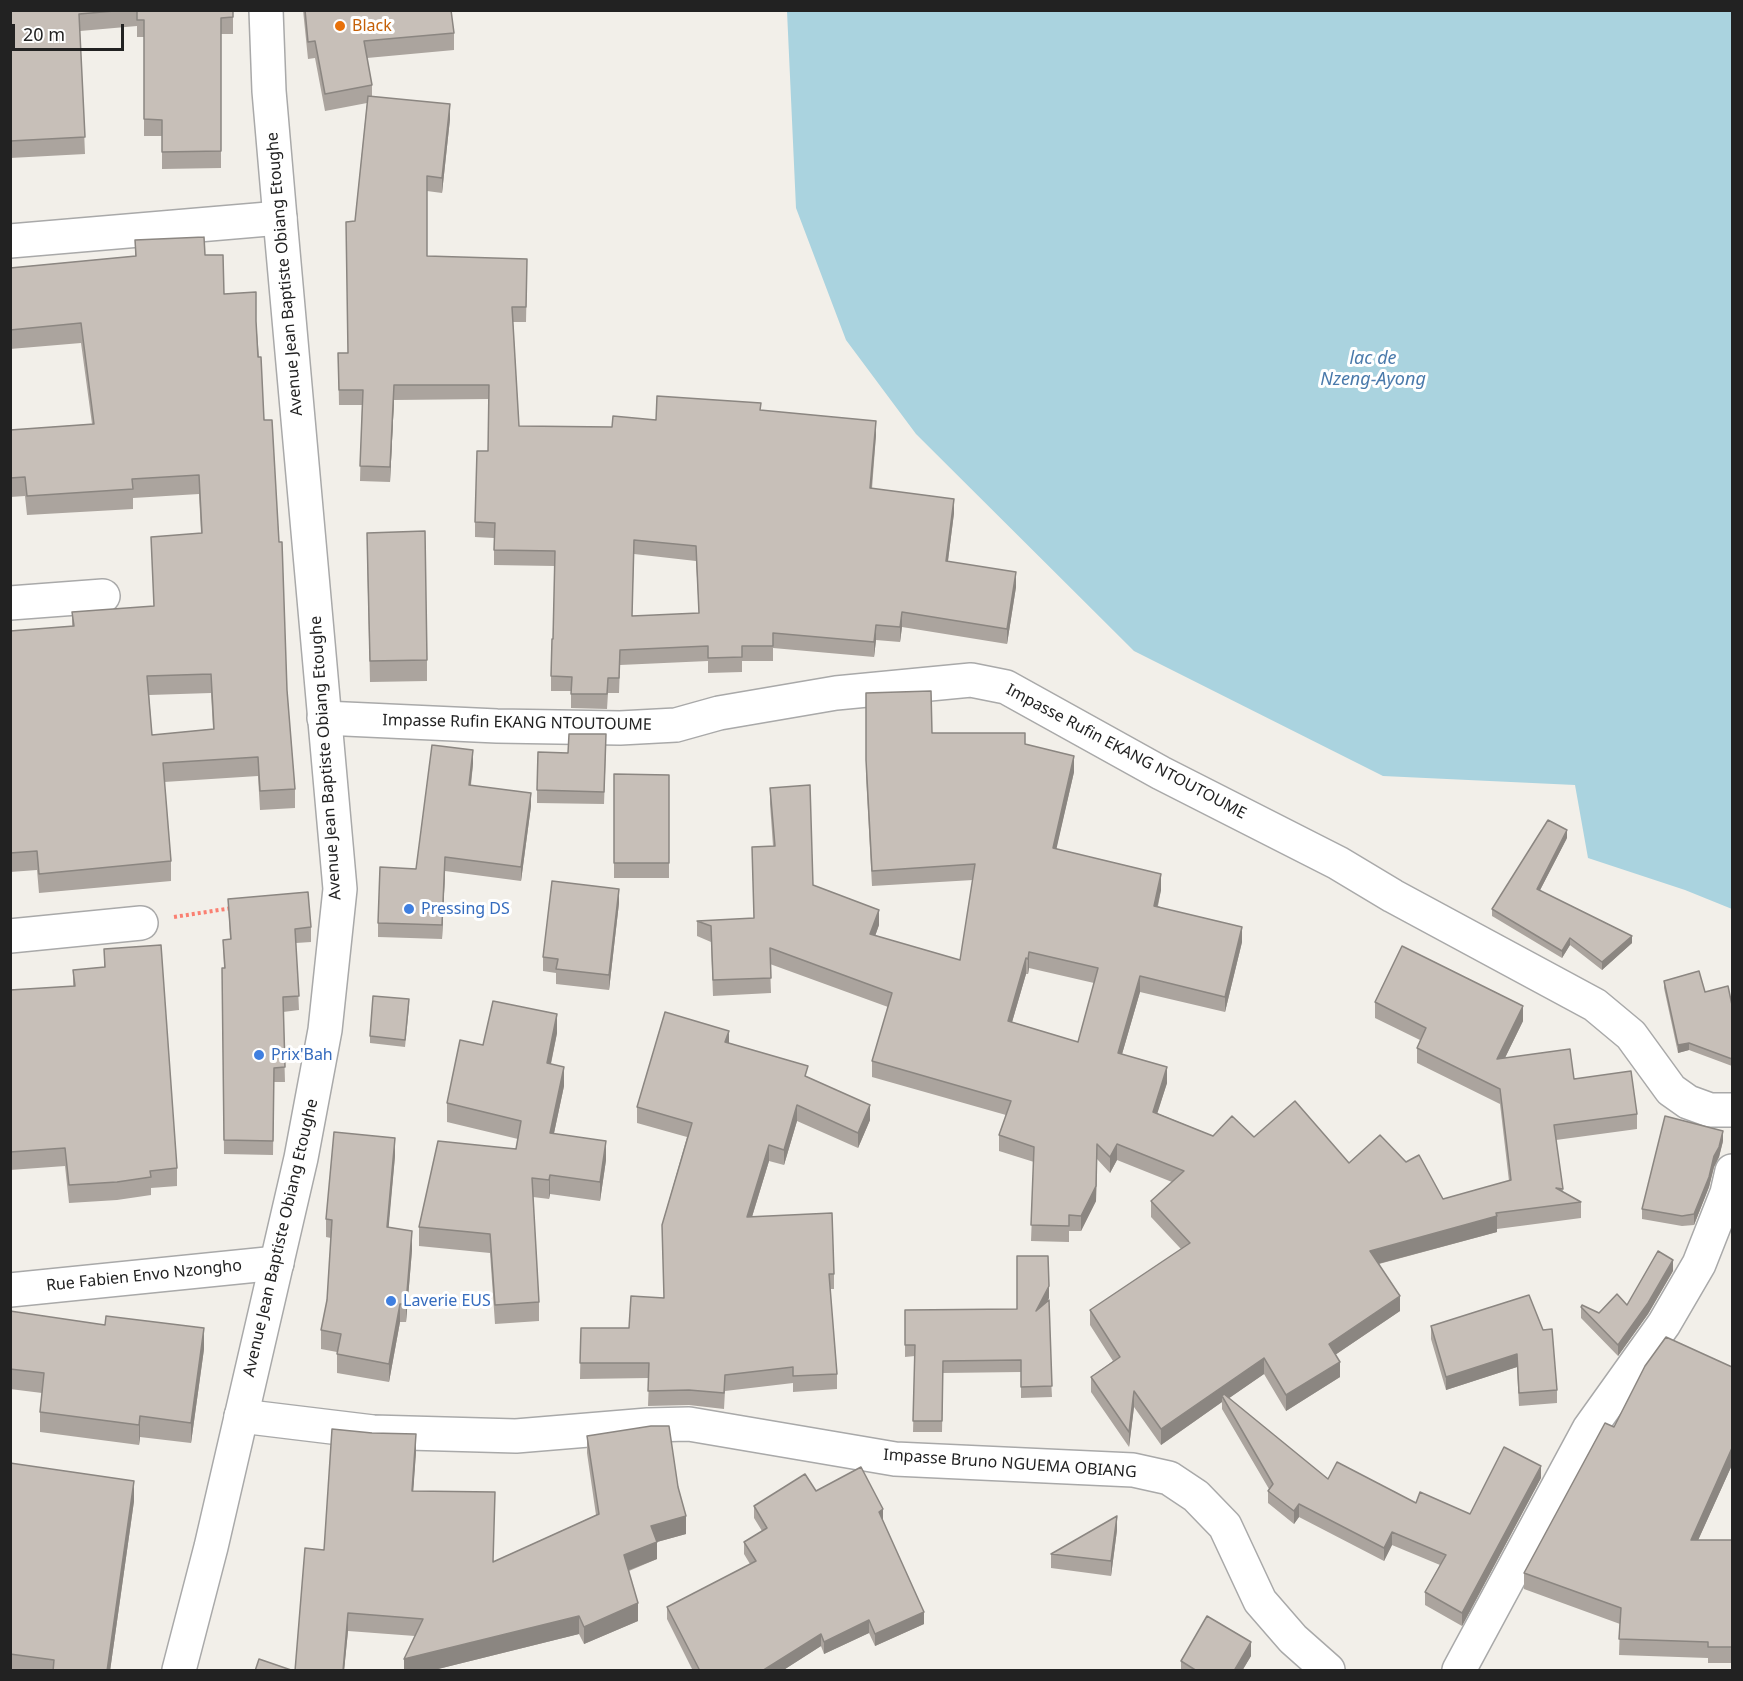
<!DOCTYPE html>
<style>
body{margin:0}
#map{position:relative;width:1743px;height:1681px;overflow:hidden;background:#f2efe9;font-family:"Noto Sans",sans-serif}
canvas{display:block}
.frame{position:absolute;inset:0;border:12px solid #222;pointer-events:none}
.scale{position:absolute;left:12px;top:24px;width:112px;height:27px;box-sizing:border-box;border:3px solid #222;border-top:0;padding-left:8px;font-size:18px;line-height:21px;white-space:nowrap;color:#222;-webkit-text-stroke:4px #fff;paint-order:stroke}
</style>
<div id="map">
<canvas width="1743" height="1681"></canvas>
<div class="frame"></div>
<div class="scale">20 m</div>
</div>
<script>
const context = document.querySelector('canvas').getContext('2d');
context.lineJoin = 'round';
function paint(path, color) { context.fillStyle = color; context.fill(path, 'evenodd'); }
const poly = rows => new Path2D(rows.map(r => 'M' + r).join(''));
function stroke(path, color, width, dash) { context.strokeStyle = color; context.lineWidth = width; context.lineCap = dash ? 'butt' : 'round'; context.setLineDash(dash || []); context.stroke(path); }
function label(font, color, halo, rows, align = 'center') {
  context.font = font + ' "Noto Sans",sans-serif'; context.lineWidth = 6; context.setLineDash([]); context.textBaseline = 'middle'; context.strokeStyle = halo; context.fillStyle = color; for (const [text, x, y, turn = 0] of rows) {
    context.save(); context.translate(x, y); context.rotate((+turn || 0) * Math.PI / 180); context.textAlign = isNaN(turn) ? turn : align; if (halo) context.strokeText(text, 0, 0); context.fillText(text, 0, 0); context.restore();
  }
}
paint(poly([
 [787,11,1732,11,1732,909,1685,890,1588,858,1575,785,1383,776,1134,651,916,434,846,340,796,208]
]), '#aad3df');
const minor = poly([
 [10,241,280,218],
 [10,603,103,596],
 [324,718,497,726,620,728,676,725,719,713,836,693,971,680,1006,687,1161,773,1338,863,1393,896,1595,1005,1631,1035,1671,1090,1688,1102,1710,1110,1732,1110],
 [10,936,141,923],
 [10,1290,277,1263],
 [241,1416,373,1432,516,1436,648,1425,689,1424,895,1459,1133,1470,1169,1478,1196,1496,1225,1526,1260,1601,1293,1639,1328,1670],
 [1459,1670,1589,1429,1664,1324,1699,1264,1727,1193,1732,1171]
]);
const tertiary = poly([
 [179,1670,211,1547,301,1158,325,1030,340,889,280,218,269,91,266,10]
]);
stroke(minor, '#a9a9a9', 36);
stroke(tertiary, '#a9a9a9', 36);
stroke(poly([
 [174,917,232,908]
]), '#fa8072', 4, [3, 3]);
stroke(minor, '#fff', 33);
stroke(tertiary, '#fff', 33);
paint(poly([
 [10,10,233,10,233,34,221,34,221,168,162,169,162,136,144,136,144,37,137,37,137,26,80,31,85,154,10,158],
 [303,10,451,10,454,33,454,50,367,58,372,85,372,96,450,119,442,193,427,191,427,256,527,274,526,322,513,322,519,426,612,427,656,420,761,410,876,435,872,489,954,513,948,561,1016,587,1007,644,902,627,900,642,876,640,874,657,773,648,773,661,742,661,742,672,708,673,708,661,620,665,619,693,608,693,607,709,571,708,571,691,551,691,551,676,553,639,555,566,494,565,494,538,475,537,475,522,488,451,489,399,394,400,390,482,360,481,362,405,339,405,338,353,348,353,355,221,367,103,325,111,315,58,308,59],
 [634,554,696,561,699,613,632,616],
 [135,240,205,255,224,294,256,321,287,690,295,789,295,808,260,810,258,776,164,782,171,861,171,881,39,893,37,870,10,872,10,631,72,626,72,612,154,606,151,537,201,533,199,494,133,498,133,509,27,515,25,496,10,497,10,430,92,424,81,343,10,349,10,268,135,256],
 [211,693,213,729,152,735,149,695],
 [367,554,427,660,427,681,370,682],
 [866,693,932,733,1025,744,1074,772,1056,849,1161,890,1158,906,1242,942,1225,1012,1140,992,1122,1054,1167,1083,1157,1113,1213,1136,1254,1137,1349,1163,1406,1162,1443,1199,1509,1181,1500,1104,1417,1063,1417,1048,1420,1040,1375,1018,1375,1002,1523,1021,1505,1058,1574,1079,1637,1114,1637,1129,1556,1140,1563,1192,1581,1202,1581,1218,1497,1229,1497,1232,1379,1264,1400,1311,1335,1355,1340,1377,1286,1411,1264,1374,1229,1398,1328,1479,1416,1503,1470,1514,1541,1478,1462,1626,1425,1605,1425,1592,1440,1565,1392,1545,1384,1561,1299,1517,1294,1524,1268,1503,1268,1491,1269,1489,1222,1409,1222,1402,1161,1445,1134,1407,1129,1447,1091,1392,1091,1377,1113,1361,1090,1325,1090,1310,1181,1249,1151,1217,1151,1201,1172,1182,1117,1160,1110,1173,1097,1159,1096,1201,1081,1231,1069,1231,1069,1242,1031,1241,1034,1162,999,1151,999,1135,1006,1115,872,1077,872,1061,888,1007,770,964,771,993,713,996,711,942,697,936,697,921,754,918,752,847,773,846,770,804,770,788,813,885,879,925,875,936,960,960,973,880,872,886,866,776],
 [1029,968,1094,983,1078,1042,1012,1022,1026,974,1028,974],
 [606,747,604,804,537,803,537,790,568,753],
 [473,764,471,785,531,806,521,881,445,871,442,939,378,937,378,923,416,869],
 [614,774,669,775,669,878,614,878],
 [1567,838,1540,890,1632,943,1602,970,1570,945,1562,958,1492,916,1492,909],
 [228,899,311,927,311,942,296,943,299,1010,283,1012,285,1082,274,1082,273,1155,224,1154,222,968,224,968,223,940,230,939],
 [619,903,609,990,556,984,556,973,543,971,543,957],
 [104,949,177,1168,177,1186,151,1188,151,1195,117,1200,69,1203,65,1166,10,1170,10,990,73,986,73,970,104,967],
 [1664,981,1705,992,1732,1005,1732,1066,1689,1050,1678,1053,1664,988],
 [409,1007,405,1047,370,1043,370,1036],
 [557,1033,551,1064,564,1086,554,1133,606,1160,600,1201,550,1194,549,1199,533,1197,539,1302,539,1321,495,1324,490,1253,419,1246,419,1227,516,1149,518,1139,447,1122,447,1103,483,1045],
 [729,1043,808,1077,870,1120,858,1148,797,1121,784,1165,769,1161,752,1217,834,1274,834,1289,830,1289,837,1374,837,1389,793,1392,793,1383,725,1391,724,1409,689,1405,648,1406,649,1378,580,1379,581,1328,629,1328,664,1298,662,1225,687,1137,637,1123,637,1107],
 [1723,1141,1719,1157,1714,1167,1709,1187,1694,1225,1682,1226,1642,1219,1642,1209],
 [395,1156,388,1228,412,1250,406,1322,400,1322,389,1382,337,1373,337,1352,321,1349,321,1330,327,1300,331,1238,326,1237,326,1219],
 [1673,1271,1648,1314,1618,1356,1581,1318,1581,1307,1599,1313,1627,1305],
 [1529,1295,1557,1390,1557,1403,1519,1406,1517,1367,1446,1390,1431,1339,1431,1326],
 [1049,1298,1047,1302,1052,1397,1021,1398,1021,1372,943,1373,942,1432,913,1432,915,1356,905,1357,905,1310,1017,1309],
 [10,1311,204,1349,191,1443,140,1437,139,1445,40,1432,40,1412,42,1393,10,1389],
 [1732,1367,1732,1465,1698,1540,1732,1540,1732,1663,1708,1663,1708,1658,1619,1655,1620,1624,1524,1589,1524,1573,1614,1427],
 [587,1436,678,1487,686,1534,657,1542,657,1559,629,1571,638,1621,584,1644,579,1634,430,1671,404,1671,415,1636,348,1631,344,1671,295,1671,324,1550,416,1452,413,1491,493,1562,596,1515,587,1453],
 [10,1463,134,1501,110,1671,10,1671],
 [816,1491,883,1521,924,1624,875,1646,869,1633,824,1654,821,1646,782,1671,693,1671,667,1619,667,1607,750,1564,744,1554,744,1542,762,1531,754,1518,754,1506],
 [1117,1530,1111,1576,1051,1568,1051,1554],
 [1251,1656,1242,1671,1181,1671,1181,1661]
]), '#aba49e');
paint(poly([
 [450,104,450,119,442,193,442,178],
 [394,385,394,400,390,482,390,467],
 [876,421,876,435,870,503,870,488],
 [954,499,954,513,946,576,946,561],
 [1016,572,1016,587,1007,644,1007,629],
 [902,612,902,627,900,642,900,627],
 [876,625,876,640,874,657,874,642],
 [473,750,473,764,469,798,469,785],
 [1074,756,1074,772,1053,864,1053,848],
 [531,793,531,806,521,881,521,867],
 [1567,830,1567,838,1537,896,1537,889],
 [445,857,445,871,442,939,442,925],
 [1161,874,1161,890,1154,921,1154,906],
 [619,889,619,903,609,990,609,975],
 [879,910,879,925,870,950,870,934],
 [1242,927,1242,942,1225,1012,1225,997],
 [1632,936,1632,943,1602,970,1602,962],
 [1570,938,1570,945,1562,958,1562,951],
 [1029,952,1029,968,1028,974,1028,959],
 [1026,958,1026,974,1008,1036,1008,1021],
 [1140,976,1140,992,1118,1068,1118,1053],
 [1523,1006,1523,1021,1497,1074,1497,1059],
 [557,1014,557,1033,547,1082,547,1063],
 [729,1031,729,1046,725,1042],
 [1689,1043,1689,1050,1678,1053,1678,1045],
 [564,1067,564,1086,550,1152,550,1133],
 [1167,1067,1167,1083,1153,1127,1153,1112],
 [797,1105,797,1121,784,1165,784,1150],
 [870,1105,870,1120,858,1148,858,1133],
 [1723,1131,1723,1141,1719,1157,1714,1167,1709,1187,1694,1225,1694,1214],
 [395,1138,395,1156,387,1246,387,1227],
 [606,1141,606,1160,600,1201,600,1182],
 [1117,1144,1117,1160,1110,1173,1110,1157],
 [769,1145,769,1161,747,1233,747,1217],
 [1097,1159,1096,1201,1081,1231,1081,1216],
 [550,1175,550,1194,549,1199,549,1180],
 [1497,1216,1497,1232,1370,1266,1370,1251],
 [412,1231,412,1250,406,1322,406,1304],
 [1673,1260,1673,1271,1648,1314,1618,1356,1618,1345],
 [1049,1286,1049,1298,1036,1323,1036,1311],
 [1400,1296,1400,1311,1329,1359,1329,1344],
 [400,1304,400,1322,389,1382,389,1364],
 [204,1328,204,1349,191,1443,191,1423],
 [1517,1354,1517,1367,1446,1390,1446,1377],
 [1264,1358,1264,1374,1225,1401,1222,1396,1222,1402,1161,1445,1161,1429],
 [1340,1362,1340,1377,1286,1411,1286,1395],
 [1134,1391,1134,1407,1129,1447,1129,1432],
 [140,1416,140,1437,139,1445,139,1425],
 [416,1434,416,1452,412,1509,412,1491],
 [1732,1448,1732,1465,1691,1556,1691,1540],
 [1541,1466,1541,1478,1462,1626,1462,1613],
 [134,1481,134,1501,110,1671,107,1671],
 [1299,1504,1299,1517,1294,1524,1294,1511],
 [883,1509,883,1521,879,1512],
 [686,1516,686,1534,657,1542,657,1559,624,1572,624,1555,651,1526],
 [1117,1516,1117,1530,1111,1576,1111,1561],
 [1392,1532,1392,1545,1384,1561,1384,1548],
 [638,1603,638,1621,584,1644,584,1627],
 [924,1612,924,1624,875,1646,875,1634],
 [348,1613,348,1631,344,1671,343,1671],
 [579,1616,579,1634,430,1671,404,1671,404,1659],
 [869,1620,869,1633,824,1654,824,1642],
 [821,1634,821,1646,782,1671,762,1671],
 [1251,1642,1251,1656,1242,1671,1234,1671]
]), '#8b8681');
const building = poly([
 [10,10,126,10,79,14,85,137,10,141,10,10],
 [137,10,233,10,233,17,221,18,221,151,162,152,162,120,144,119,144,20,137,20,137,10],
 [305,10,451,10,454,33,364,41,372,85,325,94,315,41,308,42,305,10],
 [368,96,450,104,442,178,427,176,427,256,527,259,526,307,512,307,519,426,612,427,613,416,656,420,657,396,761,403,760,410,876,421,870,488,954,499,946,561,1016,572,1007,629,902,612,900,627,876,625,874,642,773,633,773,646,742,646,742,657,708,658,708,646,620,650,619,678,608,678,607,694,571,694,572,677,551,676,552,639,553,639,555,551,494,550,495,523,475,522,477,451,488,451,489,385,394,385,390,467,360,466,363,390,339,390,338,353,348,353,346,222,355,221,368,96],
 [634,540,696,546,699,613,632,616,634,540],
 [204,237,205,255,223,255,224,294,256,292,256,321,258,357,261,357,264,420,272,420,279,542,282,542,287,690,295,789,260,791,258,757,163,763,171,861,39,874,37,851,10,853,10,631,74,626,72,612,154,606,151,537,202,533,199,475,132,479,133,489,27,496,25,477,10,478,10,430,94,424,81,323,10,330,10,268,136,256,135,240,204,237],
 [211,674,214,729,152,735,147,676,211,674],
 [425,531,427,660,370,661,367,533,425,531],
 [931,691,932,733,1025,733,1025,744,1074,756,1053,848,1161,874,1154,906,1242,927,1225,997,1140,976,1118,1053,1167,1067,1153,1112,1213,1136,1232,1116,1254,1137,1295,1101,1349,1163,1380,1135,1406,1162,1419,1155,1443,1199,1511,1180,1500,1089,1417,1048,1426,1028,1375,1002,1402,946,1523,1006,1497,1059,1570,1049,1574,1079,1631,1071,1637,1114,1554,1125,1563,1189,1556,1188,1581,1202,1496,1213,1497,1216,1370,1251,1400,1296,1329,1344,1340,1362,1286,1395,1264,1358,1161,1429,1134,1391,1129,1432,1091,1377,1120,1357,1090,1310,1190,1243,1151,1201,1184,1171,1117,1144,1110,1157,1097,1144,1096,1186,1081,1216,1069,1215,1069,1226,1031,1225,1034,1147,999,1135,1011,1101,872,1061,892,993,770,948,771,978,713,980,711,926,697,921,754,918,752,847,775,846,770,788,810,785,813,885,879,910,870,934,960,960,975,864,872,871,866,760,866,693,931,691],
 [1029,952,1098,968,1078,1042,1008,1021,1026,958,1028,959,1029,952],
 [569,734,606,734,604,792,537,790,538,752,568,753,569,734],
 [432,745,473,750,469,785,531,793,521,867,445,857,442,925,378,923,380,867,416,869,432,745],
 [614,774,669,775,669,863,614,863,614,774],
 [1548,820,1567,830,1537,889,1632,936,1602,962,1570,938,1562,951,1492,909,1548,820],
 [552,881,619,889,609,975,556,969,558,959,543,957,552,881],
 [308,892,311,927,295,929,299,996,283,997,285,1067,274,1068,273,1141,224,1140,222,968,225,968,223,940,231,939,228,899,308,892],
 [161,945,177,1168,150,1171,151,1177,117,1182,69,1185,65,1148,10,1152,10,990,75,986,73,970,105,967,104,949,161,945],
 [1699,971,1705,992,1728,986,1732,1005,1732,1059,1689,1043,1678,1045,1664,981,1699,971],
 [373,996,409,999,405,1040,370,1036,373,996],
 [493,1001,557,1014,547,1063,564,1067,550,1133,606,1141,600,1182,550,1175,549,1180,532,1178,539,1302,495,1305,490,1234,419,1227,438,1141,516,1149,521,1121,447,1103,460,1040,483,1045,493,1001],
 [665,1012,729,1031,725,1042,808,1066,805,1076,870,1105,858,1133,797,1105,784,1150,769,1145,747,1217,832,1213,834,1274,829,1274,837,1374,793,1376,793,1367,725,1375,724,1393,689,1390,648,1391,649,1363,580,1363,581,1328,629,1328,631,1296,664,1298,662,1225,692,1123,637,1107,665,1012],
 [1665,1116,1723,1131,1719,1147,1714,1156,1709,1177,1694,1214,1682,1216,1642,1209,1665,1116],
 [334,1132,395,1138,387,1227,412,1231,406,1304,400,1304,389,1364,337,1354,341,1334,321,1330,327,1300,332,1220,326,1219,334,1132],
 [1658,1251,1673,1260,1648,1303,1618,1345,1581,1307,1582,1305,1599,1313,1617,1294,1627,1305,1658,1251],
 [1017,1256,1048,1256,1049,1286,1036,1311,1049,1300,1052,1386,1021,1387,1021,1360,943,1361,942,1421,913,1421,915,1345,905,1345,905,1310,1017,1309,1017,1256],
 [1529,1295,1543,1330,1552,1329,1557,1390,1519,1393,1517,1354,1446,1377,1431,1326,1529,1295],
 [10,1311,105,1325,106,1316,204,1328,191,1423,140,1416,139,1425,40,1412,44,1373,10,1369,10,1311],
 [1666,1337,1732,1367,1732,1448,1691,1540,1732,1540,1732,1647,1708,1647,1708,1642,1619,1639,1621,1608,1524,1573,1605,1423,1614,1427,1645,1366,1666,1337],
 [1224,1394,1328,1479,1337,1462,1416,1503,1420,1492,1470,1514,1504,1447,1541,1466,1462,1613,1425,1592,1446,1555,1392,1532,1384,1548,1299,1504,1294,1511,1268,1491,1273,1484,1222,1396,1224,1394],
 [651,1426,669,1426,678,1487,686,1516,651,1526,657,1542,624,1555,638,1603,584,1627,579,1616,404,1659,423,1619,348,1613,343,1671,295,1671,305,1548,324,1550,332,1429,372,1433,416,1434,412,1491,495,1492,493,1562,599,1514,587,1436,651,1426],
 [10,1463,134,1481,107,1671,53,1671,54,1660,10,1654,10,1463],
 [861,1467,883,1509,879,1512,924,1612,875,1634,869,1620,824,1642,821,1634,762,1671,700,1671,667,1607,756,1561,744,1542,767,1528,754,1506,805,1474,816,1491,861,1467],
 [1117,1516,1111,1561,1051,1554,1117,1516],
 [1207,1616,1251,1642,1234,1671,1197,1671,1181,1661,1207,1616],
 [259,1659,294,1671,255,1671,259,1659]
]);
paint(building, '#c7bfb8');
stroke(building, '#8b8681', 1.5);
for (const [x, y, r, color] of [
 [340,26,6,"#e8710a"],
 [409,909,6,"#3f7fe0"],
 [259,1055,6,"#3f7fe0"],
 [391,1301,6,"#3f7fe0"]
]) { const dot = new Path2D(); dot.arc(x, y, r, 0, 2 * Math.PI); context.fillStyle = color; context.fill(dot); stroke(dot, '#fff', 2); }
label('16px', '#c56008', '#fff', [
 ["Black",352,26]
], 'left');
label('16px', '#222', '#fff', [
 ["Avenue Jean Baptiste Obiang Etoughe",285,274,-95],
 ["Impasse Rufin EKANG NTOUTOUME",517,723,1],
 ["Impasse Rufin EKANG NTOUTOUME",1126,752,28],
 ["Avenue Jean Baptiste Obiang Etoughe",326,758,-94],
 ["Avenue Jean Baptiste Obiang Etoughe",281,1238,-77],
 ["Rue Fabien Envo Nzongho",144,1276,-6],
 ["Impasse Bruno NGUEMA OBIANG",1010,1464,4]
]);
label('16px', '#366cbe', '#fff', [
 ["Pressing DS",421,909],
 ["Prix'Bah",271,1055],
 ["Laverie EUS",403,1301]
], 'left');
label('italic 18px', '#4a7aab', '#fff', [
 ["lac de",1373,359],
 ["Nzeng-Ayong",1373,380]
]);
</script>
